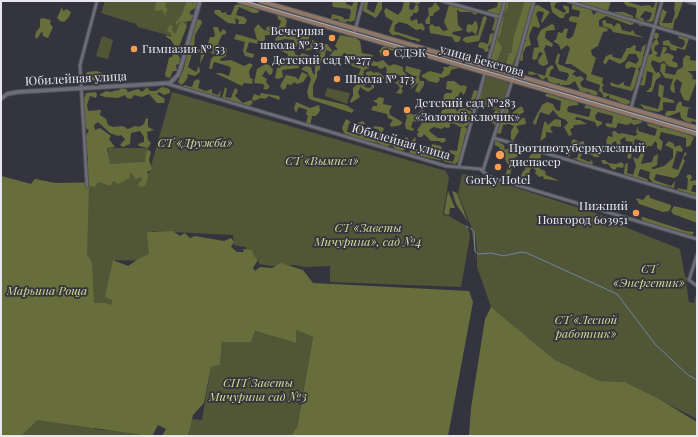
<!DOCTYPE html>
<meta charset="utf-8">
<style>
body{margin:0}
#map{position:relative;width:698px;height:437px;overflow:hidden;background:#34343e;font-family:"Playfair Display",serif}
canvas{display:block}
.frame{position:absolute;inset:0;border:2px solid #e7e7ed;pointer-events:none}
</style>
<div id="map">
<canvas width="698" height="437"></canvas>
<div class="frame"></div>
</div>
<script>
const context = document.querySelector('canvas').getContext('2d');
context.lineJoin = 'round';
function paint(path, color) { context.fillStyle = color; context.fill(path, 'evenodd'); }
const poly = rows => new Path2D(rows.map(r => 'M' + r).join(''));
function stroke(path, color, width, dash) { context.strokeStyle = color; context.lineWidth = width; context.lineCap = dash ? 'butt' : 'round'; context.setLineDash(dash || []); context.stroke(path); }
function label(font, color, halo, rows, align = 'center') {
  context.font = font + ' "Playfair Display",serif'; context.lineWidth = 3.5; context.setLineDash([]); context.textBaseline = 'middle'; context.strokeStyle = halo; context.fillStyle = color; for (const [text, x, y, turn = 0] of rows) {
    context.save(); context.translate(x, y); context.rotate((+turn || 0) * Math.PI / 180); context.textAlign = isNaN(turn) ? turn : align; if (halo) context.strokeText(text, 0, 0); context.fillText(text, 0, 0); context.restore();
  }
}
paint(poly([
 [105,1,194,1,182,39,138,27,136,24,101,13],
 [506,1,533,1,514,68,489,60],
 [102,36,113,40,108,59,96,56],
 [485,75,509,82,501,112,476,104],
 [327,88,350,93,347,104,325,96],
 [172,92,446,171,449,178,443,215,449,216,468,227,470,236,461,287,330,282,330,266,305,267,294,265,272,266,259,264,258,259,247,257,246,247,234,245,233,235,151,231,149,261,115,260,115,278,94,429,168,436,1,436,1,176,31,184,35,179,55,183,85,182,89,184,90,173,149,173],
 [108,148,148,148,147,165,109,165],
 [462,174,479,176,620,221,620,225,680,249,685,277,688,278,686,282,689,302,694,303,697,289,697,419,625,382,600,381,555,360,491,307,477,267,477,251,475,230,472,228,475,231,476,262,471,226,458,194],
 [296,330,313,337,295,436,188,436,191,419,202,420,211,367,220,365,222,342,251,342,255,331,296,343]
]), '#515636');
paint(poly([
 [156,1,166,2,165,6,168,10,166,12,166,16,162,10,155,11],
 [185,1,192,1,192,5,194,1,197,1,197,7,190,11,189,14,194,15,191,21,179,22,177,25,175,23,181,16,186,3],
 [334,1,346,1,346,4,352,6,354,1,358,1,355,20,351,22,347,21,345,23,339,21,338,19,331,19,332,14,343,17,344,19,349,19,351,12,350,9,333,7,332,4],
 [364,1,368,1,367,9,374,13,378,1,382,1,382,9,376,18,363,11],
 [404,1,422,1,418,4,410,2,409,9,413,10,416,4,418,5,419,10,417,13,413,13,413,15,410,17,411,21,417,19,418,24,422,23,425,28,423,31,421,29,416,30,407,24,399,22,395,25,394,31,419,39,421,40,418,42,415,40,412,40,398,35,392,35,389,31,393,21,386,17,384,11,386,8,398,15,402,10],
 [440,1,454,1,461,6,476,10,478,13,475,15,471,12,460,12,457,9,458,25,463,30,453,32,452,34,461,37,459,42,455,42,452,37,430,33,429,26,432,24,436,27,439,26,443,31,448,30,444,22,449,5,448,2,441,3],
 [498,1,508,1,508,7,505,12,499,16,496,31,493,31,492,29,495,20,493,17,484,14,488,10,497,7],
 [525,1,533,1,532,4,524,34,521,37,522,41,511,67,506,64,509,53,512,53,513,39],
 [550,1,566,1,556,3,554,7,564,13,566,11,563,7,564,5,569,7,569,13,565,14,564,18,560,18,552,12],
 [576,1,611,1,608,11,600,11],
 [625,1,641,6,649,5,653,8,656,1,658,1,654,19,652,22,645,21,650,19,652,13,645,11,640,17,644,19,644,26,640,26,638,24,640,21,635,17,637,11,636,8,627,6,624,3],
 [672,1,683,2,677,18,675,19,673,28,670,33,668,32,668,28,661,27,659,24,662,9,667,12,662,23,672,23,675,13,674,9,675,3],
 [435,2,440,8,439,10,434,13,433,16,430,16,430,24,426,24,425,21,429,15,428,8,432,7],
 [241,4,259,10,258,13,253,13,239,7,236,15,244,17,247,20,245,24,238,24,239,20,235,18,236,24,228,23,214,13,215,10,220,10,222,13,226,12,227,15,231,15,235,5],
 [572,4,584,6,592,11,593,15,597,12,624,12,633,16,634,24,630,25,606,16,599,20,599,26,607,28,608,31,603,32,598,46,591,50,592,55,596,58,591,74,603,78,602,83,604,85,602,87,603,92,626,99,630,101,630,103,627,105,620,103,618,101,609,98,609,95,604,98,602,93,599,91,600,85,586,80,587,75,571,64,565,64,570,48,567,45,561,50,559,45,553,41,556,40,558,32,562,33,565,28,568,29,566,37,569,39,573,36,577,23,569,21,569,18,571,16,579,17,580,11,572,9],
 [538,5,550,12,542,23,541,22,544,12,538,11,536,14,540,26,539,28,533,26,529,36,531,45,526,47,523,53,523,60,521,61,519,59,519,55,523,42,526,41,525,35,528,31,530,19,534,6],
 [62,7,63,11,67,9,71,12,69,17,64,22,60,21,57,18],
 [277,14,283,14,287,21,285,29,298,33,300,37,304,35,309,36,309,39,304,43,298,43,295,48,294,40,285,39,276,41,275,39,279,35,278,33,266,30,267,27,272,25,279,27,281,21,278,19],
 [485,16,487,18,479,41,467,43,462,40,465,37,478,35,483,17],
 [502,17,504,17,500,36,497,39,502,48,497,61,493,61,490,59],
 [43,18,51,20,50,24,53,27,48,38,43,36,42,31,37,39,35,37,36,32,40,27,40,19],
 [196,19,201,20,202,23,195,35,194,48,204,51,205,54,200,64,201,54,198,52,192,54,188,67,196,72,199,66,200,72,195,76,187,74,188,77,184,83,181,85,178,82,184,68,188,48,190,46,189,42],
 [606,20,606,23,612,24,614,27,617,23,620,24,622,30,630,32,633,30,635,34,645,38,613,32,611,29,603,26,602,21],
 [475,21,477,22,478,28,476,35,472,31,469,33,466,31,467,25,469,24,472,25],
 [183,22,187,26,180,44,178,55,180,58,179,64,176,65,177,71,173,71,170,78,166,77,165,74,169,58,173,56,171,53,174,45,171,40,166,37,167,35,171,37,171,33,167,31,169,26,172,25,172,30,174,33,176,33,180,23],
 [258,24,264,30,271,32,272,35,265,35,265,40,261,42,258,40,257,44,249,42,246,52,254,54,253,58,245,56,243,51,245,42,234,39,236,34,257,40,254,29],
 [552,24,554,25,555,30,546,31,545,38,553,44,552,47,546,45,544,49,548,62,548,64,543,66,539,64,538,60,543,53,539,52,537,59,534,60,532,58,534,48,539,47,537,38,541,30],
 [213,27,218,27,220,33,223,29,226,31,226,34,222,35,218,44,227,49,226,56,220,59,221,61,231,60,244,66,250,63,253,65,249,71,250,78,253,79,252,84,244,83,242,86,215,73,221,73,229,76,231,68,228,66,214,62,212,69,209,69,211,59,215,55,207,51,207,47,210,37,214,37,215,35],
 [493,33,495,34,492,42,488,47,489,51,485,52,484,49,478,47,479,43,482,42,488,44,490,34],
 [653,33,658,33,659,36,657,39,659,44,655,46,654,50,658,53,655,56,660,57,663,47,666,47,667,49,664,54,668,53,674,56,672,61,677,63,678,66,676,68,668,66,664,61,660,63,652,60,651,64,656,73,659,72,661,76,656,80,652,92,646,92,651,87,653,73,647,71,645,84,643,86,640,85,643,78,641,76,643,61,647,55,652,54,651,45,656,39,652,37],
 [680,34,689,39,685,50,677,48,676,51,671,50,669,46,663,45,663,41,669,40,671,44,682,48,685,44,684,40,678,38],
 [340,35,356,38,360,41,362,53,373,55,369,68,364,70,363,79,365,78,367,81,364,87,370,88,372,85,374,85,374,88,368,92,361,88,362,84,358,92,360,97,351,103,350,101,353,96,353,88,358,84,356,80,361,69,352,66,346,59,346,53,344,53,341,57,330,56,334,50,338,50,335,46],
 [312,40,322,44,327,44,332,50,331,52,326,50,324,60,321,60,320,69,317,72,317,77,313,86,313,97,346,105,354,110,352,113,309,99,307,92,311,79,307,72,302,70,302,68,306,66,311,67,313,74,315,74,315,61,321,54,313,49,306,51,307,44,312,43],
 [272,42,276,45,279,44,294,50,295,54,299,56,302,53,311,56,313,60,308,64,306,59,303,57,299,62,299,68,282,70,283,77,278,79,275,78,277,68,281,66,281,63,287,61,288,54,270,46,269,44],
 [385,44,388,46,407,52,406,55,403,56,397,52,386,49,382,57,379,51],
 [646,44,641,66,638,69,639,72,634,88,632,91,611,86,610,82,618,85,624,82,624,85,630,87,636,68,631,67,627,69,625,67,626,63,629,61,636,64,639,60,636,54,629,54,625,61,620,64,609,59,605,65,603,62,606,56,612,54,613,57,621,59,627,48,630,48,634,45,636,46,635,50,641,52,642,47],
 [558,53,560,55,558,64,576,71,572,74,577,77,581,76,584,79,580,83,582,87,596,91,598,94,595,96,588,92,581,93,575,81,569,85,560,85,559,83,555,84,548,81,547,77,542,80,537,74,532,75,528,74,529,71,545,76,547,68,552,65,554,68,551,70,549,76,566,81,569,76,568,73,559,71,555,62],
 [686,55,690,56,690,60,695,61,697,58,696,71,688,71,693,76,692,79,697,80,689,101,684,100,680,91,682,83,677,79,674,83,675,93,672,92,670,88,673,79,665,78,660,71,661,64,664,63,666,65,665,73,675,75,677,70,683,67,683,59],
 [383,60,389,66,394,64,403,67,403,71,408,76,403,77,394,73,391,75,393,80,402,81,407,79,402,84,403,87,401,89,403,91,401,94,396,93,400,88,398,85,385,76,387,70,385,66,382,69,378,68,378,66,372,66,371,65,373,61,377,62],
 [265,64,269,65,273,69,272,74,269,75,266,70,262,76,267,79,266,82,270,87,266,90,263,88,265,87,263,84,254,83,257,69],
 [453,64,460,66,459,68,451,70,450,74,443,78,439,77,440,80,437,83,428,81,426,79,422,77,422,75,430,71,441,74,444,70,443,67,448,67],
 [406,66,421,70,419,77,420,81,424,81,424,85,419,93,415,91,419,82,411,89,412,85,417,76,413,76,405,71],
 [97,71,107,75,109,80,104,82,84,79,87,72],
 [371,71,374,73,376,72,380,73,384,77,384,79,377,77,375,83,372,82,369,76,366,75,366,72],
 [302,72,308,75,303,82,297,84,294,82,291,85,287,84,286,88,283,90,280,86,286,75,296,77,298,80],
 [69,77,73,77,76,81,75,82,63,85,57,83,58,79],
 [198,79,200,81,198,88,206,91,212,89,212,93,218,95,221,90,220,96,217,98,205,94,202,96,183,87,184,85,192,87,194,81],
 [447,81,454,81,461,86,464,85,467,87,465,93,463,95,461,91,458,96,457,101,460,101,462,106,455,107,457,112,459,109,464,108,472,112,471,116,461,112,457,118,458,123,464,124,466,116,468,115,471,118,467,126,460,127,453,123,450,124,450,127,447,128,444,127,442,129,434,127,430,129,429,131,438,138,445,138,446,141,442,143,439,141,431,141,424,134,422,137,418,137,417,134,419,132,417,130,422,123,413,121,411,127,414,129,413,131,406,129,405,124,407,117,405,114,407,112,414,115,420,112,422,105,425,104,427,107,424,109,422,115,427,123,429,123,430,118,439,120,442,110,450,108,452,103,446,99,444,107,442,107,444,95,446,93,452,93,452,90,446,89],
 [659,84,664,86,663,97,673,100,675,103,663,102,663,110,658,112,644,109,640,104,658,109,661,98,658,96],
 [147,87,150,91,156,91,162,87,167,88,170,90,170,93,164,95,159,92,157,94,165,99,164,103,157,103,149,94,142,97,134,95,131,99,127,98,125,95,118,98,105,97,99,95,106,91,111,92,117,90,118,91,121,88,126,89,128,92,138,89,142,92],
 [225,87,227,89,225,97,231,98,234,90,236,88,238,91,235,96,243,103,251,100,253,102,251,105,247,107,222,98],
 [474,90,482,92,482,96,479,100,476,99,475,102,479,105,478,111,471,110,469,106],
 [96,92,97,95,96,98,90,96,87,105,88,111,101,110,100,115,106,119,108,125,113,127,123,126,128,129,135,126,139,127,144,124,146,118,148,119,148,127,154,130,147,132,148,140,151,143,148,148,139,146,138,144,144,142,144,137,140,131,131,133,130,144,123,147,120,145,125,139,121,135,118,136,110,133,98,122,94,125,95,130,100,128,111,136,109,139,115,147,107,148,110,164,145,162,146,151,149,150,151,152,149,160,152,169,147,172,148,178,145,186,140,187,138,184,142,180,141,177,136,179,130,172,130,178,118,184,114,181,112,182,111,186,98,182,95,187,89,186,87,254,92,263,94,303,105,303,111,305,112,300,105,297,113,260,128,266,140,258,149,254,147,232,173,231,180,236,185,233,190,238,195,236,224,241,231,238,234,242,231,247,237,252,244,252,243,249,252,250,254,256,258,260,253,268,255,271,260,267,272,268,281,263,303,270,313,283,469,291,473,302,448,436,291,436,297,427,313,337,296,330,296,343,255,331,251,342,222,342,220,365,211,367,204,403,193,415,188,436,162,436,166,429,158,425,152,436,150,436,37,420,23,434,22,436,1,436,1,176,31,184,35,179,55,183,88,183,88,157,85,148,85,136,89,131,85,127,83,102,86,93],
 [261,93,279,96,280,98,279,100,269,96,265,99,261,98,254,101,252,99,254,94,260,96],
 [549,93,564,99,578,100,578,105,569,106,567,109,568,112,589,117,591,109,584,108,587,103,608,111,615,111,616,114,623,114,626,116,631,117,633,120,642,119,642,121,641,123,634,125,631,123,627,125,618,123,616,128,607,127,605,124,607,123,612,124,613,116,598,112,595,116,596,120,602,122,602,124,597,127,595,122,577,117,575,118,576,120,580,120,587,124,574,125,573,128,570,129,572,135,569,136,564,127,568,123,566,120,559,117,553,110,549,115,540,112,536,124,534,125,533,122,542,105,547,102,553,104,556,110,560,111,561,101,545,96,546,94],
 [379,97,384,98,383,104,392,106,389,111,390,112,389,114,402,122,401,125,391,127,390,124,393,120,388,118,387,114,371,110,373,106,377,106,377,103,374,102,374,100,376,100],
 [680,101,682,103,682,106,691,108,688,109,687,117,697,120,697,123,693,121,690,123,685,121,681,118,680,112,666,117,665,114,667,111,675,111,677,104],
 [296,102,310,108,319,105,320,111,316,116,312,116,310,126,306,123,308,116,306,114,307,110,299,107,296,113,294,108],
 [502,106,508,109,509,112,506,117,511,123,516,120,512,113,521,106,523,108,524,112,519,115,521,118,525,118,526,124,516,126,519,131,513,141,511,139,511,131,514,126,509,124,503,125,501,133,499,134,496,132,497,128,491,121,492,115,496,110,500,113,498,121,501,121,503,113,498,108],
 [346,119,351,122,349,123,347,132,355,133,357,123,363,121,365,124,362,125,359,132,361,134,365,132,377,137,379,130,373,128,375,126,382,127,384,129,381,134,389,142,396,141,399,145,403,145,405,138,407,137,409,140,408,146,404,150,399,152,395,151,393,146,389,145,388,148,381,146,379,143,359,140,344,133,342,128],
 [555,119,561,120,561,127,552,126,550,128,553,133,546,132,546,137,540,141,544,123,545,121,548,125],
 [647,123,659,126,661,128,664,127,675,130,694,137,690,146,686,147,686,138,661,132,659,138,663,142,661,151,657,148,657,143,655,141,652,146,648,146,646,149,642,147,642,141,635,139,631,158,629,159,627,157,633,142,626,141,625,137,620,140,621,145,617,146,616,141,612,143,612,149,609,150,606,141,608,136,613,137,612,132,615,131,619,134,622,133,635,136,638,134,636,132,638,126,638,131,655,136,657,129,648,126],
 [464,126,468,130,465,135,459,161,455,164,409,153,411,149,409,143,416,137,414,148,423,152,430,152,432,144,441,146,442,149,436,150,436,157,453,162,455,155,450,153,449,150,457,151,461,128],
 [573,139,580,142,584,141,584,144,588,147,596,150,600,145,602,148,599,157,594,157,592,155,583,152,580,158,589,162,592,160,593,164,590,165,573,158,577,158,580,149,578,146,573,147,569,157,567,155,570,146],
 [495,140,504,145,505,150,509,148,508,145,514,143,514,150,517,152,518,156,514,158,515,163,512,164,510,179,505,179,508,165,499,147,495,145],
 [669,141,673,143,675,147,680,145,683,150,682,152,677,151,672,168,678,170,685,152,687,154,683,158,685,161,678,176,674,178,656,174,654,180,671,186,675,181,674,188,653,183,649,178,650,172,640,169,638,176,647,179,649,182,636,180,633,177,624,174,625,164,628,163,627,173,633,175,636,166,633,157,638,159,642,151,644,154,641,164,652,162,654,156,658,154,657,165,651,168,654,169,664,166,673,158,673,149,665,145],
 [536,152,541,153,541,156,539,161,540,169,545,171,546,175,560,181,544,179,543,176,539,177,535,173,536,170,531,167,529,174,520,178,523,171,525,170,530,155],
 [601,160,605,160,608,163,616,164,621,162,624,164,623,168,617,167,615,170,612,169,608,164,603,164],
 [690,174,692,177,690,181,697,180,697,185,693,185,691,191,697,193,697,196,683,193,678,190,677,188,687,190,688,179,686,176],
 [448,191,455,208,450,208,449,215,444,214],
 [452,191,457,193,468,222,456,204],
 [647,195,649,195,650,198,671,205,671,207,669,211,663,212,639,204,636,198,643,200],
 [674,206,695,211,697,210,697,223,673,214,671,211],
 [641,217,643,217,686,231,694,232,692,235,670,230,643,222],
 [491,307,555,360,600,381,625,382,659,399,697,422,697,436,469,436,471,408,485,319]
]), '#676e3c');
stroke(poly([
 [466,226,468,227],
 [470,228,474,231,475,251,478,254,491,253,504,256,521,252,527,253,617,294,655,344,688,375,697,380]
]), '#6a87a0', 1);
const minor = poly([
 [442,1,500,17],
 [568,1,697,39],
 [686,1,697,4],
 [354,34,363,1],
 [168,84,446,166,480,169,490,177,697,239],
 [631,108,662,1],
 [494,138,697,198],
 [459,166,505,1],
 [483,170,511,84,534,1],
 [87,186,80,65,97,1],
 [697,255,689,280,697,286]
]);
const tertiary = poly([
 [1,99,7,94,18,92,170,83,178,75,180,70,200,1]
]);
const secondary = poly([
 [239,1,697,134],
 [260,1,697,128]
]);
stroke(minor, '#515158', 4.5);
stroke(tertiary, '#515158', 5.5);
stroke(secondary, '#515158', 6);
stroke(minor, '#6d6d78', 2.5);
stroke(tertiary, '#6d6d78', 3.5);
stroke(secondary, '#8f7768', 4);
stroke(poly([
 [245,1,697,132]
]), '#aeaeb5', 1);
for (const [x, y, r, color] of [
 [332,38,4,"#fc9d53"],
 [134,49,4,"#fc9d53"],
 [386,53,4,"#fc9d53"],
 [264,60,4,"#fc9d53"],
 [337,79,4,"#fc9d53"],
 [407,110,4,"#fc9d53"],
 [500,155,5,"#fc9d53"],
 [498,167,4,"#fc9d53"],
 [636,213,4,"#fc9d53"]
]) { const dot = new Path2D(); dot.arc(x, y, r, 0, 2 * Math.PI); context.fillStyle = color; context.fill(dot); stroke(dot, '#34343e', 1.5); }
label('12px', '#e7e7ed', '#34343e', [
 ["Вечерняя",324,31,"right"],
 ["школа № 23",324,45,"right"],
 ["Гимназия № 53",142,49],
 ["СДЭК",394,53],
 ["Детский сад №277",272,60],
 ["Школа № 173",345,79],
 ["Детский сад №283",415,103],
 ["«Золотой ключик»",415,117],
 ["Противотуберкулезный",509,148],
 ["диспасер",509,162],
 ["Gorky Hotel",498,180,"center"],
 ["Нижний",628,206,"right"],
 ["Новгород 603951",628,220,"right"]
], 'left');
label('12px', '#e7e7ed', '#34343e', [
 ["улица Бекетова",482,61,16],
 ["Юбилейная улица",76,79,-3],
 ["Юбилейная улица",401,142,16]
]);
label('italic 12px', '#d2de8f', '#34343e', [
 ["СТ «Дружба»",195,143],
 ["СТ «Вымпел»",322,161],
 ["СТ «Заветы",368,228],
 ["Мичурина», сад №4",368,242],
 ["СТ",649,269],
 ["«Энергетик»",649,283],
 ["Марьина Роща",47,291],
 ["СТ «Лесной",586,320],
 ["работник»",586,334],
 ["СНТ Заветы",258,383],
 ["Мичурина сад №3",258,397]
]);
</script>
